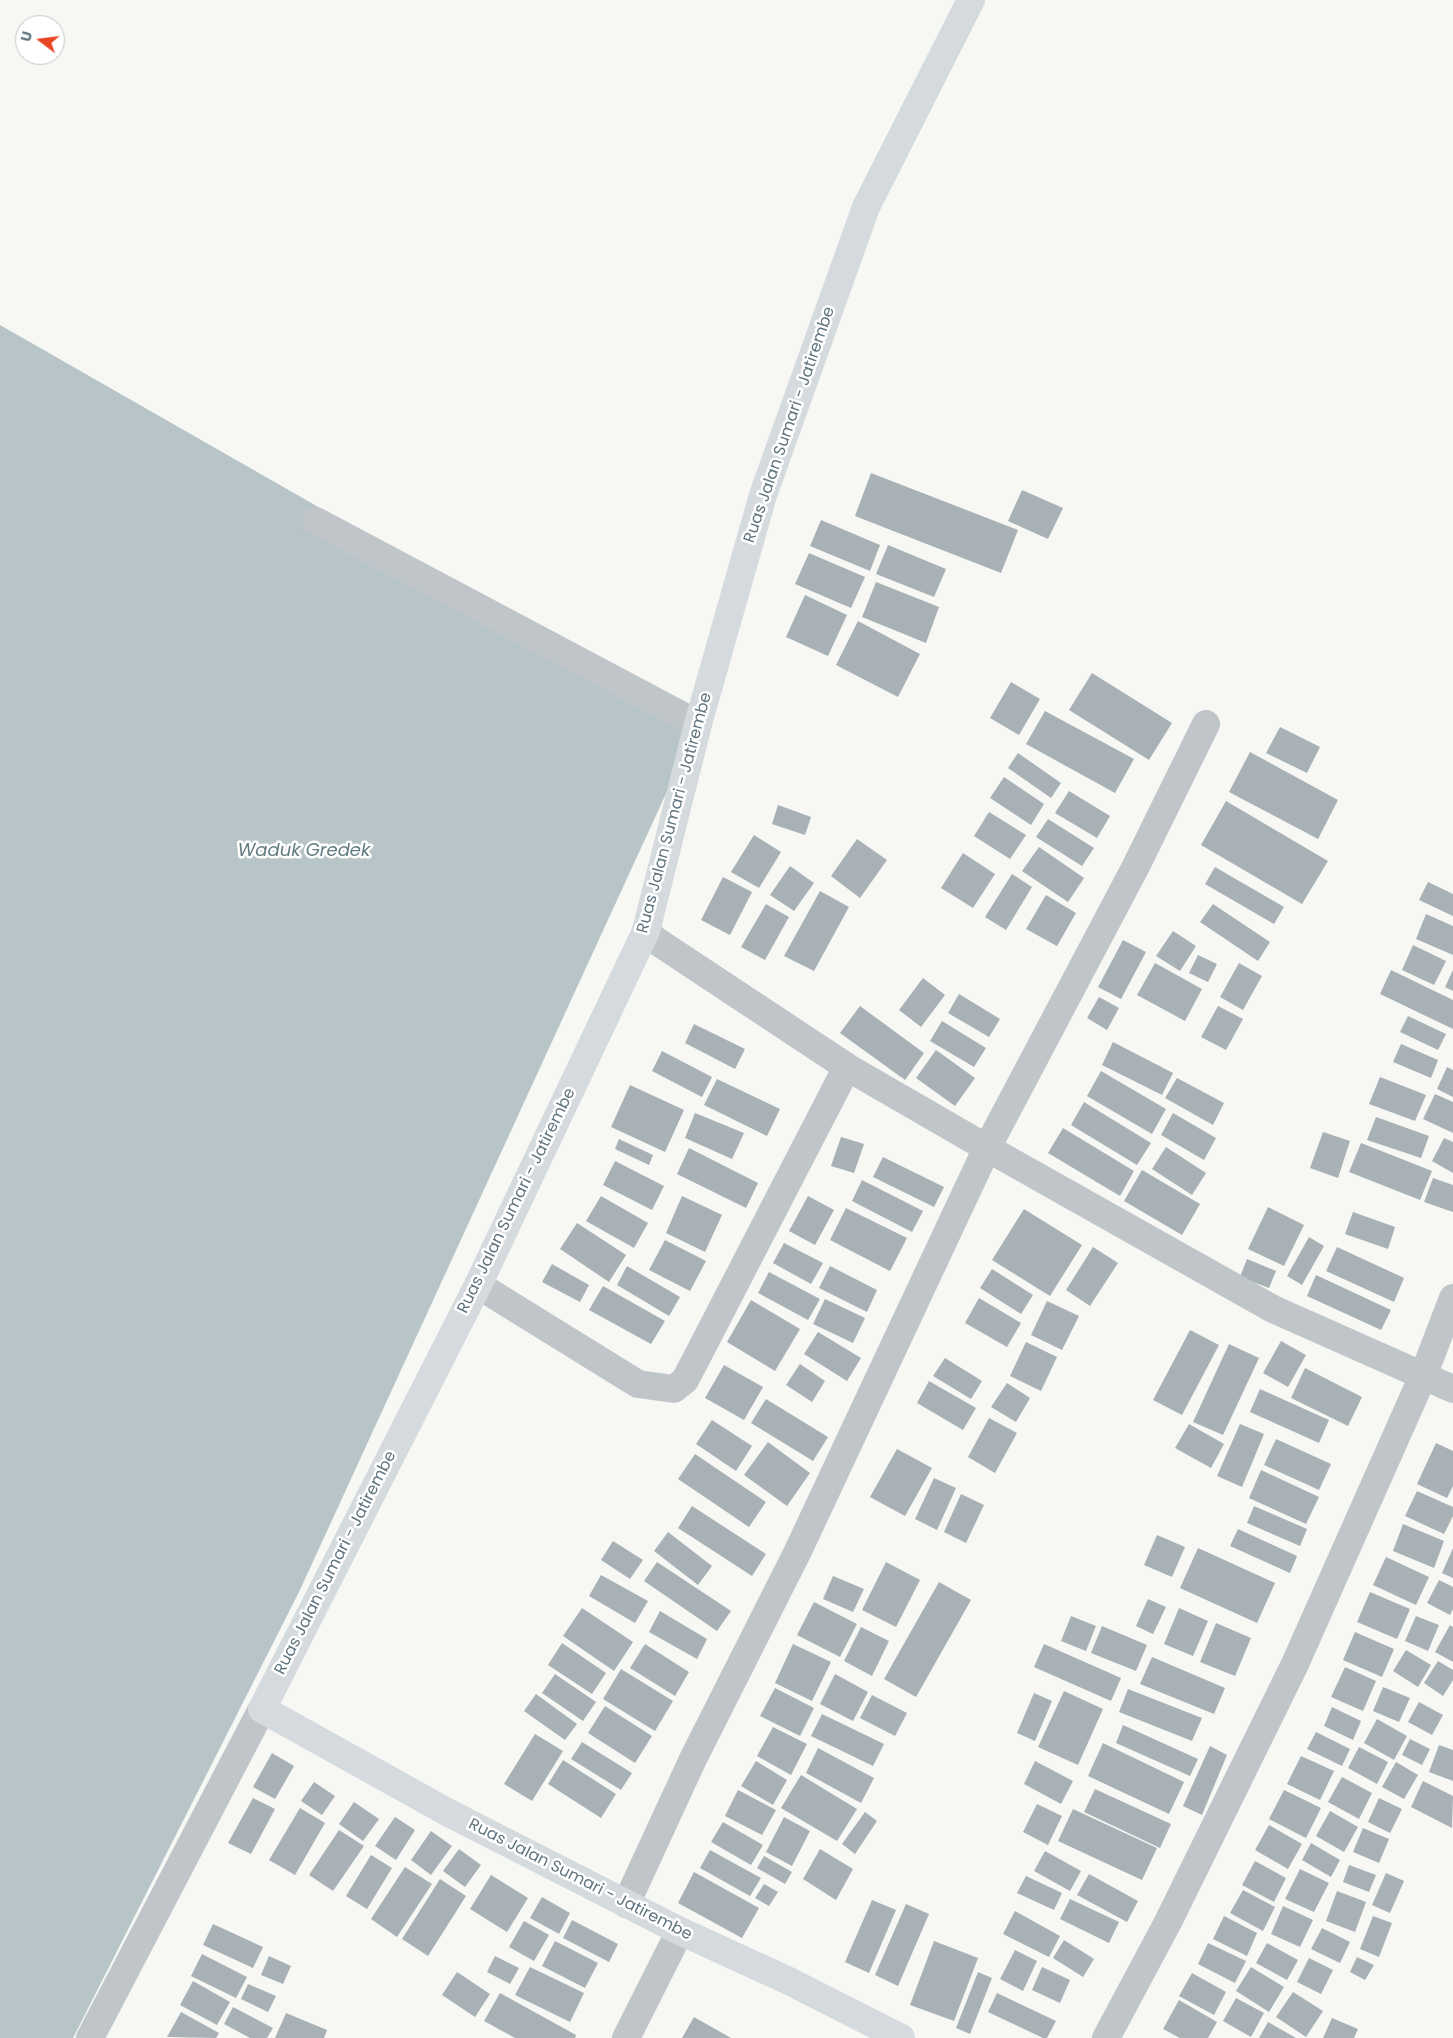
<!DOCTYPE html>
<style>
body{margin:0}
#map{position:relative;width:1453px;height:2038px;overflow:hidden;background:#f7f7f4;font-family:Poppins,sans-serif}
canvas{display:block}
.north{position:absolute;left:15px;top:15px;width:50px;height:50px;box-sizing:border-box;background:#fff;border:1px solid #c0c8cc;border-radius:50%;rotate:285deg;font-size:14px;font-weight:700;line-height:20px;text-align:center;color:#617580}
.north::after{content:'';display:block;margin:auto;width:18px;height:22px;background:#e74424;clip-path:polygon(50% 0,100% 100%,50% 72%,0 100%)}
</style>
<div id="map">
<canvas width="1453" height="2038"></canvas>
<div class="north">U</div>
</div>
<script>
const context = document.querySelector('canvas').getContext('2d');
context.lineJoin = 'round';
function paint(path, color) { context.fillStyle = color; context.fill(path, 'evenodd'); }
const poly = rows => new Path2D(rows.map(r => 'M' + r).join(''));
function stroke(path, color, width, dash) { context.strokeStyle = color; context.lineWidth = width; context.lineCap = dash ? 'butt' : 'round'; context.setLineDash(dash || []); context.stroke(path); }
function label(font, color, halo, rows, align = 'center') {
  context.font = font + ' Poppins,sans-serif'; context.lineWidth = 5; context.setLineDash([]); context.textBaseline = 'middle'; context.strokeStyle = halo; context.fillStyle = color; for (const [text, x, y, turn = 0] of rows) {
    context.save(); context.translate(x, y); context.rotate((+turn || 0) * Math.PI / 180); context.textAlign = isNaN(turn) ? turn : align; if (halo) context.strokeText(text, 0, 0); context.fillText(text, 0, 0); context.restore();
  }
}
paint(poly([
 [0,325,698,724,299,1592,73,2038,0,2038]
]), '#b7c5c8');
paint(poly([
 [871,473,1018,530,1001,573,855,516],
 [1022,490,1063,508,1048,539,1008,521],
 [821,520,880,545,870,571,810,546],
 [888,545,946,569,934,597,876,574],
 [809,553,865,577,851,608,795,584],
 [876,582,939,607,926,643,862,617],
 [805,595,847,615,828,656,786,637],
 [858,621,920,654,898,697,836,665],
 [1092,673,1172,723,1149,760,1069,710],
 [1011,682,1040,699,1019,735,990,718],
 [1045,711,1134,759,1115,793,1026,744],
 [1280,727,1320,747,1307,773,1266,753],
 [1250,752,1338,800,1318,839,1229,792],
 [1018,753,1061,783,1051,798,1008,768],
 [1004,777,1044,804,1031,825,990,798],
 [1069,791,1110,816,1097,838,1055,813],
 [1226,801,1328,861,1302,904,1201,845],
 [778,805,811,817,805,835,772,824],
 [989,812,1026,835,1010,859,974,836],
 [1048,819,1094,848,1082,866,1036,837],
 [754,835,781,852,759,888,731,872],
 [857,839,887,860,860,898,831,876],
 [1039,847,1084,878,1068,902,1022,871],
 [963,853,995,874,973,908,941,888],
 [790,866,814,883,794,911,770,895],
 [1215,867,1284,907,1274,924,1205,884],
 [1012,874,1032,887,1006,930,985,917],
 [723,877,752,892,730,935,701,920],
 [1428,882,1453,894,1453,916,1419,900],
 [820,891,849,907,814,971,784,956],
 [1046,895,1076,913,1057,946,1026,929],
 [766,904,789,917,765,960,741,947],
 [1213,904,1270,942,1258,961,1200,922],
 [1426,914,1453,926,1453,955,1416,939],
 [1173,931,1196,946,1180,971,1156,956],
 [1123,940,1146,952,1121,999,1098,987],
 [1413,945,1446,961,1434,985,1402,970],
 [1198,955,1217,964,1208,982,1189,973],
 [1155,963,1202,989,1185,1021,1137,995],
 [1239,963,1262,976,1243,1010,1220,997],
 [1391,970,1453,1000,1453,1029,1380,994],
 [1453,970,1453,991,1445,987],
 [923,978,945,995,921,1027,899,1010],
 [959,994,1000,1019,989,1037,948,1013],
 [1099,997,1119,1008,1107,1030,1087,1018],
 [860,1006,924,1053,905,1080,840,1033],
 [1218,1006,1243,1019,1226,1050,1201,1037],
 [1408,1016,1446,1034,1438,1050,1400,1032],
 [942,1021,986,1048,974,1067,930,1041],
 [694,1024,745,1049,735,1069,685,1043],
 [1113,1042,1173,1073,1162,1095,1102,1065],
 [1401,1044,1438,1060,1431,1078,1393,1062],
 [936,1050,975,1078,955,1106,916,1078],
 [662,1051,712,1077,702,1097,652,1071],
 [1447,1067,1453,1070,1453,1097,1437,1089],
 [1101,1071,1166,1109,1152,1134,1087,1096],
 [1380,1077,1426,1095,1415,1121,1369,1104],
 [1177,1078,1224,1103,1213,1125,1165,1098],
 [717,1079,780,1109,767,1136,704,1105],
 [630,1085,684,1110,665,1152,611,1127],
 [1435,1094,1453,1102,1453,1133,1423,1119],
 [1084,1102,1151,1143,1137,1165,1071,1125],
 [695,1113,744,1133,732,1159,685,1138],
 [1173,1113,1216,1138,1204,1160,1161,1135],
 [1376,1117,1429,1136,1421,1158,1367,1140],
 [1063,1128,1134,1171,1120,1196,1048,1153],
 [1323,1132,1350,1141,1338,1178,1310,1168],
 [841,1137,864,1144,854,1173,831,1166],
 [1444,1138,1453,1142,1453,1173,1432,1161],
 [619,1139,653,1155,649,1165,615,1149],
 [1361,1143,1432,1171,1420,1200,1349,1172],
 [1166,1147,1206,1173,1192,1195,1152,1169],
 [689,1148,758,1183,746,1208,677,1174],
 [883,1157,944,1187,934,1207,873,1177],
 [615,1161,664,1186,652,1210,603,1185],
 [1142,1170,1200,1204,1182,1235,1124,1201],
 [1433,1178,1453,1185,1453,1212,1424,1202],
 [862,1180,923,1211,912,1232,852,1201],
 [601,1196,648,1223,634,1248,586,1221],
 [682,1196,722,1215,705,1252,666,1233],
 [808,1196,834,1210,815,1245,789,1231],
 [1268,1207,1304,1225,1284,1266,1248,1249],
 [846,1208,907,1238,890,1271,830,1240],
 [1024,1209,1082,1245,1050,1296,992,1260],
 [1353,1212,1395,1227,1388,1249,1345,1234],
 [577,1223,626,1255,609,1282,560,1249],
 [1309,1237,1324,1246,1302,1285,1287,1276],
 [665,1240,706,1261,690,1291,649,1270],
 [784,1243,823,1263,811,1284,773,1263],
 [1093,1247,1118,1263,1090,1306,1066,1290],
 [1337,1247,1404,1278,1394,1302,1326,1271],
 [1247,1259,1276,1271,1269,1288,1240,1277],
 [552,1264,589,1285,580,1302,542,1282],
 [627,1266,680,1297,669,1316,617,1285],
 [830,1266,877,1290,867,1312,819,1288],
 [992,1269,1033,1295,1021,1314,980,1288],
 [769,1272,820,1299,808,1320,758,1293],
 [1316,1275,1391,1310,1381,1330,1307,1296],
 [603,1286,665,1321,651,1344,589,1310],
 [979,1298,1021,1323,1007,1347,965,1323],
 [825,1299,865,1318,853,1343,813,1324],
 [751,1300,800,1329,775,1371,727,1342],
 [1047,1301,1079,1316,1062,1350,1031,1335],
 [1190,1330,1219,1345,1182,1415,1153,1400],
 [818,1332,861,1358,847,1381,804,1354],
 [1281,1341,1306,1355,1288,1387,1263,1373],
 [1026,1342,1057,1357,1041,1391,1010,1376],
 [1229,1344,1259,1358,1223,1435,1193,1422],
 [945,1358,982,1381,971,1399,933,1376],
 [800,1364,825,1381,812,1402,786,1385],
 [724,1365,763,1387,744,1420,705,1398],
 [1305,1368,1362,1397,1348,1426,1291,1398],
 [929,1381,976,1408,963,1430,917,1403],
 [1007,1383,1030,1398,1016,1422,991,1407],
 [1260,1389,1329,1420,1319,1443,1250,1412],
 [766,1399,828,1437,813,1461,751,1423],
 [989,1418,1017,1433,995,1473,968,1457],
 [712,1420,752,1446,736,1471,696,1444],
 [1189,1424,1224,1444,1211,1468,1175,1448],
 [1240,1424,1264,1434,1242,1487,1217,1476],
 [1276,1439,1331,1464,1319,1490,1264,1465],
 [768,1442,810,1473,787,1506,744,1475],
 [1436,1443,1453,1451,1453,1486,1447,1498,1417,1484],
 [897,1449,932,1468,905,1516,870,1497],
 [695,1454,766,1502,749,1527,678,1479],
 [1261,1470,1319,1497,1306,1524,1249,1498],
 [934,1478,956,1488,937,1530,915,1519],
 [1417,1491,1453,1507,1453,1516,1444,1534,1405,1516],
 [961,1494,984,1505,966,1543,944,1532],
 [692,1506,766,1554,752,1576,678,1528],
 [1254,1506,1307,1529,1300,1546,1247,1523],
 [1403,1524,1444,1541,1434,1568,1393,1551],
 [1238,1529,1297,1556,1290,1573,1230,1546],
 [668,1532,712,1566,698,1585,654,1551],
 [1157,1535,1185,1547,1172,1577,1144,1565],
 [613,1541,643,1560,630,1579,601,1560],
 [1198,1548,1275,1583,1257,1623,1180,1588],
 [1453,1548,1453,1578,1442,1573],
 [1386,1557,1429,1577,1416,1605,1373,1585],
 [657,1562,731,1611,717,1631,644,1581],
 [886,1562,920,1580,896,1627,862,1610],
 [601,1575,648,1601,635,1623,589,1596],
 [833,1576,864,1589,853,1612,823,1599],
 [1439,1580,1453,1587,1453,1609,1450,1615,1427,1603],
 [939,1582,971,1600,916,1697,884,1679],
 [1370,1592,1410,1609,1397,1639,1357,1622],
 [1148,1599,1166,1607,1153,1634,1136,1626],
 [814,1602,857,1624,840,1657,797,1635],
 [582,1608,633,1642,614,1671,563,1636],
 [1179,1608,1208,1621,1193,1656,1164,1644],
 [660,1611,707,1639,697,1659,649,1632],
 [1071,1616,1096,1626,1086,1651,1061,1641],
 [1416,1616,1439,1625,1428,1651,1405,1641],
 [1216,1623,1251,1638,1235,1676,1200,1662],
 [1450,1625,1453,1627,1453,1662,1435,1652],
 [1102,1626,1147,1645,1136,1671,1091,1653],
 [861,1627,889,1641,872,1676,844,1661],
 [1355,1632,1394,1649,1382,1677,1343,1660],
 [562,1643,606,1673,592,1694,548,1665],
 [645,1644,689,1672,675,1696,630,1668],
 [793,1644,831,1662,812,1701,775,1683],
 [1044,1644,1121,1678,1111,1701,1034,1667],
 [1406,1650,1431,1665,1418,1687,1393,1671],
 [1152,1657,1225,1688,1214,1714,1140,1684],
 [1438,1661,1453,1670,1453,1680,1443,1696,1424,1683],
 [1345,1667,1376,1681,1363,1711,1331,1697],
 [621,1669,673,1701,655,1731,603,1699],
 [555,1674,596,1702,583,1721,542,1693],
 [835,1674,868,1692,853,1721,820,1704],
 [1383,1687,1410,1698,1399,1722,1373,1711],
 [775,1688,814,1708,800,1736,760,1716],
 [1128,1689,1202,1718,1192,1741,1119,1712],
 [1064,1691,1103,1709,1078,1765,1038,1747],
 [1034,1693,1052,1701,1035,1741,1017,1733],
 [536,1694,577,1724,565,1740,524,1711],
 [872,1695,907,1713,895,1736,860,1718],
 [1419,1702,1443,1715,1432,1735,1408,1722],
 [605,1706,652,1736,635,1763,588,1733],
 [1332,1707,1361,1721,1353,1740,1324,1726],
 [822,1714,884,1744,873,1766,811,1736],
 [1377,1719,1407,1736,1394,1760,1364,1743],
 [1123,1725,1198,1759,1190,1776,1116,1743],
 [773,1727,807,1744,791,1775,757,1756],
 [1316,1732,1350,1749,1342,1766,1307,1749],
 [535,1734,563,1751,532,1801,504,1784],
 [1410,1739,1430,1749,1422,1765,1402,1755],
 [582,1742,632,1773,621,1790,571,1759],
 [1103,1743,1184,1782,1169,1814,1088,1776],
 [1439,1745,1453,1750,1453,1781,1429,1772],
 [1210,1746,1227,1755,1202,1815,1183,1806],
 [1359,1747,1388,1762,1377,1784,1348,1768],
 [818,1748,874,1778,861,1803,806,1773],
 [272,1753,294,1766,275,1799,253,1787],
 [1301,1756,1334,1771,1320,1800,1287,1784],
 [563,1760,616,1794,601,1818,548,1784],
 [756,1761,787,1780,773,1805,741,1786],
 [1035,1761,1073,1781,1061,1804,1024,1784],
 [1396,1762,1418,1775,1404,1799,1382,1787],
 [801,1775,857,1809,837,1841,781,1808],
 [1342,1777,1372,1793,1359,1819,1328,1802],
 [1423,1781,1453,1796,1452,1828,1411,1807],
 [314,1782,335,1796,322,1815,301,1801],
 [1095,1789,1171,1824,1160,1848,1084,1812],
 [738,1790,776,1810,762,1835,725,1816],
 [1284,1790,1321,1808,1306,1838,1269,1819],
 [253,1798,275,1809,251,1854,228,1843],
 [1379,1798,1402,1809,1390,1833,1368,1822],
 [354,1802,379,1819,363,1841,339,1824],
 [1037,1804,1062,1816,1048,1845,1023,1832],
 [300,1808,325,1823,295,1875,269,1860],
 [1073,1809,1157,1848,1142,1880,1058,1841],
 [1330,1811,1358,1827,1344,1852,1316,1836],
 [865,1812,877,1821,855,1854,842,1844],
 [395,1817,415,1830,396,1860,375,1846],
 [784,1817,810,1831,792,1866,766,1852],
 [723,1822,763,1845,751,1865,711,1842],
 [1269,1825,1302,1844,1288,1869,1255,1850],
 [1363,1828,1389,1839,1379,1863,1353,1852],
 [339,1830,364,1846,333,1891,309,1875],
 [431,1831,452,1846,431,1875,411,1860],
 [1311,1843,1340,1860,1331,1877,1302,1860],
 [459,1849,481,1865,465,1887,443,1871],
 [820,1849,853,1869,836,1900,803,1879],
 [710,1850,761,1878,750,1896,700,1868],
 [1045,1851,1081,1871,1070,1891,1034,1871],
 [371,1855,392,1868,367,1909,346,1896],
 [764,1856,792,1872,785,1884,757,1868],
 [1255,1861,1286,1878,1274,1902,1242,1885],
 [1349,1865,1376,1875,1369,1892,1343,1882],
 [405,1867,432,1884,397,1937,371,1919],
 [1300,1869,1329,1883,1314,1912,1285,1899],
 [694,1872,759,1908,742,1938,678,1903],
 [1386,1873,1404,1881,1390,1913,1372,1905],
 [1089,1874,1138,1901,1127,1922,1077,1895],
 [491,1875,528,1898,507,1932,470,1909],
 [1026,1876,1062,1893,1054,1910,1017,1893],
 [440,1879,466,1896,428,1956,402,1939],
 [764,1884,778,1892,769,1906,755,1898],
 [1243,1890,1275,1907,1263,1931,1230,1913],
 [1337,1891,1366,1902,1355,1932,1326,1921],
 [542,1897,570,1913,559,1934,530,1918],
 [1070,1899,1119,1922,1109,1943,1060,1919],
 [872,1900,896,1910,869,1973,845,1962],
 [906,1904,929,1914,898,1986,875,1975],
 [1283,1906,1313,1920,1300,1947,1271,1934],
 [1015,1911,1060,1936,1049,1957,1003,1934],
 [1224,1916,1257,1933,1247,1956,1213,1939],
 [1373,1916,1392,1923,1379,1957,1360,1949],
 [572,1920,618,1944,609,1962,563,1938],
 [524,1921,549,1935,534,1961,509,1947],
 [213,1924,263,1947,253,1968,203,1945],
 [1322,1928,1350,1942,1340,1963,1311,1949],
 [1064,1940,1094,1959,1083,1977,1053,1958],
 [555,1941,598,1963,585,1988,542,1966],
 [934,1941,978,1958,954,2021,910,2005],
 [1208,1943,1246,1961,1235,1983,1198,1964],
 [1267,1943,1298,1960,1287,1980,1256,1963],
 [1015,1950,1037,1961,1023,1991,1000,1979],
 [202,1954,247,1977,236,1998,191,1976],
 [269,1956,291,1966,283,1984,261,1975],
 [495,1956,519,1968,510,1984,487,1972],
 [1357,1957,1374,1965,1365,1980,1350,1972],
 [1309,1958,1333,1970,1321,1994,1297,1982],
 [530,1967,584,1993,570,2022,515,1995],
 [1042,1967,1070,1980,1060,2003,1032,1990],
 [1251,1967,1284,1987,1269,2012,1236,1991],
 [457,1972,490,1994,475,2017,442,1995],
 [978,1972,992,1978,970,2034,956,2028],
 [1192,1973,1226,1992,1214,2015,1179,1996],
 [193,1981,230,2002,217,2025,180,2005],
 [248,1984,276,1996,268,2012,241,1999],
 [1293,1992,1323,2011,1306,2037,1276,2017],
 [500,1993,576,2035,575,2038,515,2038,484,2021],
 [997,1993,1056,2021,1047,2038,1043,2038,988,2012],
 [1236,1998,1264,2013,1251,2037,1223,2021],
 [1179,2000,1217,2022,1208,2038,1180,2038,1163,2029],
 [233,2007,273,2028,267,2038,250,2038,224,2024],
 [181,2012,219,2033,216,2038,167,2037],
 [286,2013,327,2030,324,2038,275,2038],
 [694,2017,731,2038,682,2038],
 [1332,2018,1358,2029,1354,2038,1323,2038],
 [1268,2022,1296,2038,1259,2038]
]), '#a7b1b6');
stroke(poly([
 [316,521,698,724],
 [646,931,655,940,847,1067,987,1148,1273,1309,1453,1389],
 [478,1285,638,1384,674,1389,685,1380,694,1363,847,1067],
 [626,1904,693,1759,797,1553,987,1148,1135,868,1206,724],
 [90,2038,262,1709],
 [626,2038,680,1931],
 [1106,2038,1168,1922,1295,1664,1423,1376,1453,1298]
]), '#c0c5c9', 28);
stroke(poly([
 [901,2038,789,1981,680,1931,447,1812,262,1709,478,1285,646,931,698,724,763,495,866,207,971,0]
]), '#d5dade', 28);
label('16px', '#617580', '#fff', [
 ["Ruas Jalan Sumari - Jatirembe",790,425,-71],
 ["Ruas Jalan Sumari - Jatirembe",675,813,-75],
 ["Ruas Jalan Sumari - Jatirembe",517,1201,-64],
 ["Ruas Jalan Sumari - Jatirembe",336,1563,-63],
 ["Ruas Jalan Sumari - Jatirembe",580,1880,27]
]);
label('italic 18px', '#617b82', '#fff', [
 ["Waduk Gredek",304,851]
]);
</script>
